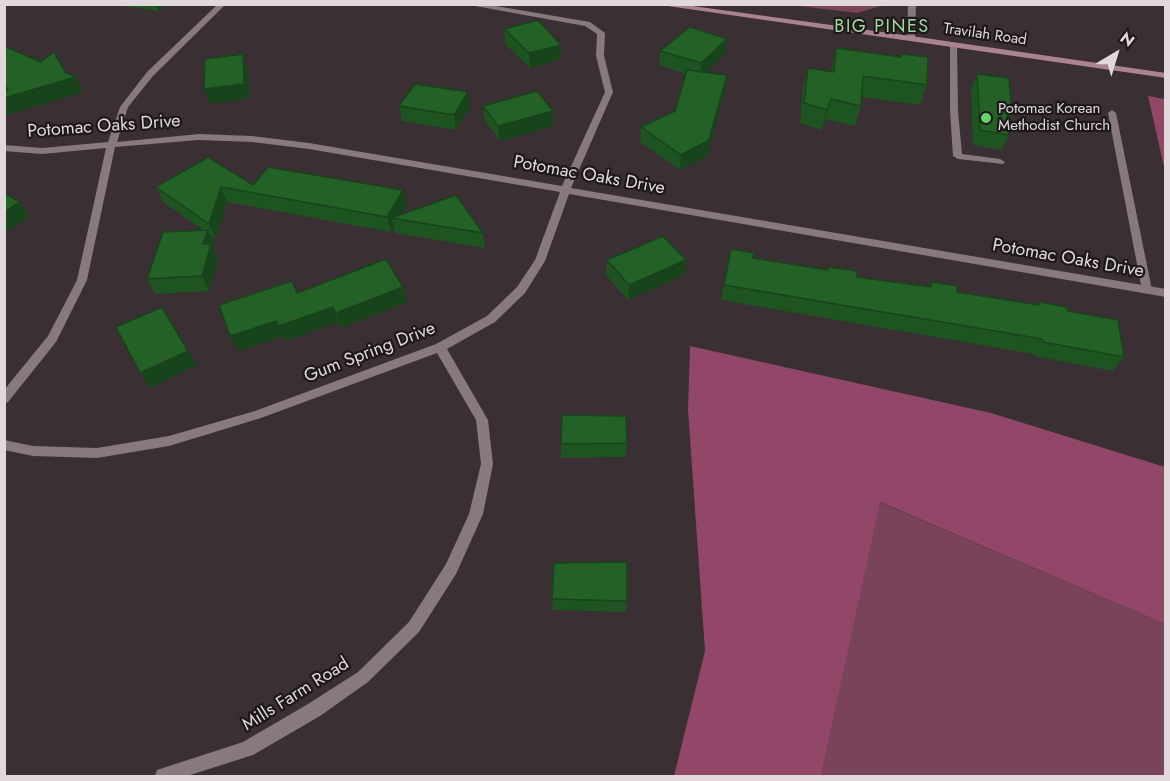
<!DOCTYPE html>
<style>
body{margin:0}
#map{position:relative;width:1170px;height:781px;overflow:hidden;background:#3a2f33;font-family:Jost,sans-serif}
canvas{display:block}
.frame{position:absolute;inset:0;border:6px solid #e0d8db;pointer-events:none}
.north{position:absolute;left:1086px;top:24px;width:60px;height:60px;-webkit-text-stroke:4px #1e181a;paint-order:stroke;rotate:38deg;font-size:16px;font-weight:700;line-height:24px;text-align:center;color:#e0d8db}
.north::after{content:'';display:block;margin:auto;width:21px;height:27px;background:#e0d8db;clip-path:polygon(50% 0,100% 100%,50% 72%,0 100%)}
</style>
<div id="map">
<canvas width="1170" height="781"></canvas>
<div class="frame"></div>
<div class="north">N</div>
</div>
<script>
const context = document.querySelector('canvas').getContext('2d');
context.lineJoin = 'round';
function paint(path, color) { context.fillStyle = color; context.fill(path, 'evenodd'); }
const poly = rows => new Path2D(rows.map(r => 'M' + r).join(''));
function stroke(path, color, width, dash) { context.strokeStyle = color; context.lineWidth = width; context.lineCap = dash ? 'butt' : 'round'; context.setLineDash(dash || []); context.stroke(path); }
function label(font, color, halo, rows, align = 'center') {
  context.font = font + ' Jost,sans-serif'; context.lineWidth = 4.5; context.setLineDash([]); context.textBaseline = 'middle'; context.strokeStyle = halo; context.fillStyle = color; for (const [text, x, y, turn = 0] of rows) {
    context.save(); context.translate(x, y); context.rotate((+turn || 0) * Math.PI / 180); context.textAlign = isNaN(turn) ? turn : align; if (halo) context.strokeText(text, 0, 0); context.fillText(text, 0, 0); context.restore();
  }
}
paint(poly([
 [790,5,885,4,885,5,857,13],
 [879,502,1165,624,1165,776,821,776]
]), '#79435a');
paint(poly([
 [1148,96,1165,99,1165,171],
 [690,346,991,413,1165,467,1165,624,880,502,821,776,674,776,705,651,688,410]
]), '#924668');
paint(poly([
 [464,4,484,4,590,22,605,33,604,56,613,92,609,95,605,92,596,56,597,34,585,26,464,4],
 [950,42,957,44,958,111,962,154,1000,159,1005,162,1003,164,958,159,953,156,950,111,950,42],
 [1112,110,1116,113,1152,290,1147,294,1142,290,1108,113,1112,110]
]), '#87797e');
paint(poly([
 [218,4,226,4,153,76,128,107,117,142,199,134,252,136,309,143,562,186,605,92,609,89,613,92,571,188,1166,289,1166,297,569,194,545,261,525,293,495,322,447,349,488,420,493,464,483,514,456,574,419,632,368,682,320,716,253,755,187,776,155,776,157,770,163,768,243,742,308,704,358,672,409,622,446,564,469,514,481,464,476,420,437,353,261,418,169,446,97,458,33,456,4,450,4,440,33,446,97,448,169,436,255,411,436,344,487,316,517,287,535,260,560,192,309,149,252,142,199,140,115,147,87,280,56,342,8,402,4,404,4,390,48,336,77,280,106,148,42,154,4,151,4,145,42,148,108,142,120,107,147,72,218,4],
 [908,4,916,4,915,38,911,40,907,38,908,4]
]), '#87797e');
paint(poly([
 [654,4,678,4,911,36,1166,73,1166,78,654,4]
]), '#aa8292');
paint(poly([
 [109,4,167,4,159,11],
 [504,29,561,45,561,59,530,68,505,44],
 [727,39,725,54,705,72,725,90,707,156,680,170,640,142,641,127,675,111,686,74,659,65,660,51],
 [836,48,900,57,901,54,927,85,920,105,862,97,861,106,855,126,825,119,822,130,800,123,803,88,808,68,831,71],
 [977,74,1012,117,1008,126,1009,135,1002,150,973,145,971,89],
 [399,106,470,107,456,130,402,121],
 [483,106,553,126,500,141,485,121],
 [253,185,407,205,401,214,483,233,485,248,395,233,394,228,391,232,227,202,216,239,210,235,215,245,213,249,218,259,209,291,155,294,147,279,203,230,163,202,156,187],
 [731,249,753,258,827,270,828,267,857,277,929,286,931,282,957,292,1037,305,1039,302,1068,311,1124,357,1113,371,1033,356,1033,354,721,300],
 [607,260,686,260,684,275,628,300,606,275],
 [403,287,407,302,341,328,338,322,285,341,283,336,238,351,297,293],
 [627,443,626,457,561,458,561,444],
 [552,599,627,601,626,612,553,610]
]), '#1e5322');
paint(poly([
 [156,4,167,4,159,11],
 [727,39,725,54,700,78,701,63],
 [561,45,561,59,530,68,529,53],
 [243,54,248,69,250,98,210,104,204,89],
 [727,75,725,90,707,156,680,170,681,155],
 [76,77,84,92,4,116,4,98],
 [468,92,470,107,456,130,454,115],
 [831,99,825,119,822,130,827,110],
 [553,111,553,126,500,141,498,126],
 [221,187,227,202,216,239,209,224],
 [403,190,407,205,398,219,391,218,394,228,391,232,387,217],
 [20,202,30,217,4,233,4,212],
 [208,230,215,245,213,249,218,259,209,291,202,276,203,244],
 [686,260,684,275,628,300,629,285],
 [403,287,407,302,341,328,336,313],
 [333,307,338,322,285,341,279,326],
 [276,321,283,336,238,351,230,336],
 [188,351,197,365,150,388,140,373]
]), '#18441b');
const building = poly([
 [538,20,561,45,529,53,504,29,538,20],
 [690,27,727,39,701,63,660,51,690,27],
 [4,46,41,62,54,52,65,72,76,77,4,98,4,92,8,90,4,83,4,46],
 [836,48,901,57,901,54,928,57,927,85,863,76,861,106,831,99,827,110,804,103,808,68,834,72,836,48],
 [243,54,244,84,204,89,205,59,243,54],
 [687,70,727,75,709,140,681,155,641,127,675,111,687,70],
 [977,74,1009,78,1012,117,1007,116,1009,135,980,130,977,74],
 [415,84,468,92,454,115,399,106,415,84],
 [537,91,553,111,498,126,483,106,537,91],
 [208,157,253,185,268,167,403,190,387,217,221,187,209,224,156,187,208,157],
 [4,193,20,202,4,212,4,193],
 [456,195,483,233,391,218,456,195],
 [208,230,203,244,211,244,202,276,147,279,163,232,208,230],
 [663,236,686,260,629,285,607,260,663,236],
 [731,249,754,253,753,258,828,270,828,267,857,271,857,277,931,287,931,282,957,286,957,292,1039,305,1039,302,1067,307,1068,311,1118,320,1124,357,1043,342,1042,339,724,285,731,249],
 [386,259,403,287,336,313,333,307,279,326,276,321,230,336,219,305,292,281,297,293,386,259],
 [162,307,188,351,140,373,116,327,162,307],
 [562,415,626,416,627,443,561,444,562,415],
 [627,562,627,601,552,599,554,563,627,562]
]);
paint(building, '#236127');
stroke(building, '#18441b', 1.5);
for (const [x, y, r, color] of [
 [986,118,6,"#63d468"]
]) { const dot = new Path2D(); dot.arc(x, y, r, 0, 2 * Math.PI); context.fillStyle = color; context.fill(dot); stroke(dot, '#1e181a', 2); }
label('15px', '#e0d8db', '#1e181a', [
 ["Travilah Road",985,35,8]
]);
label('15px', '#e0d8db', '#1e181a', [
 ["Potomac Korean",998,109],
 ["Methodist Church",998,126]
], 'left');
context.letterSpacing = '1.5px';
label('18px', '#9dd79d', '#1e181a', [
 ["BIG PINES",882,28]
]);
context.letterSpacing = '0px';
label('18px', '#e0d8db', '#1e181a', [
 ["Potomac Oaks Drive",104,127,-4],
 ["Potomac Oaks Drive",589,176,10],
 ["Potomac Oaks Drive",1068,259,10],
 ["Gum Spring Drive",370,353,-21],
 ["Mills Farm Road",296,695,-32]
]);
</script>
